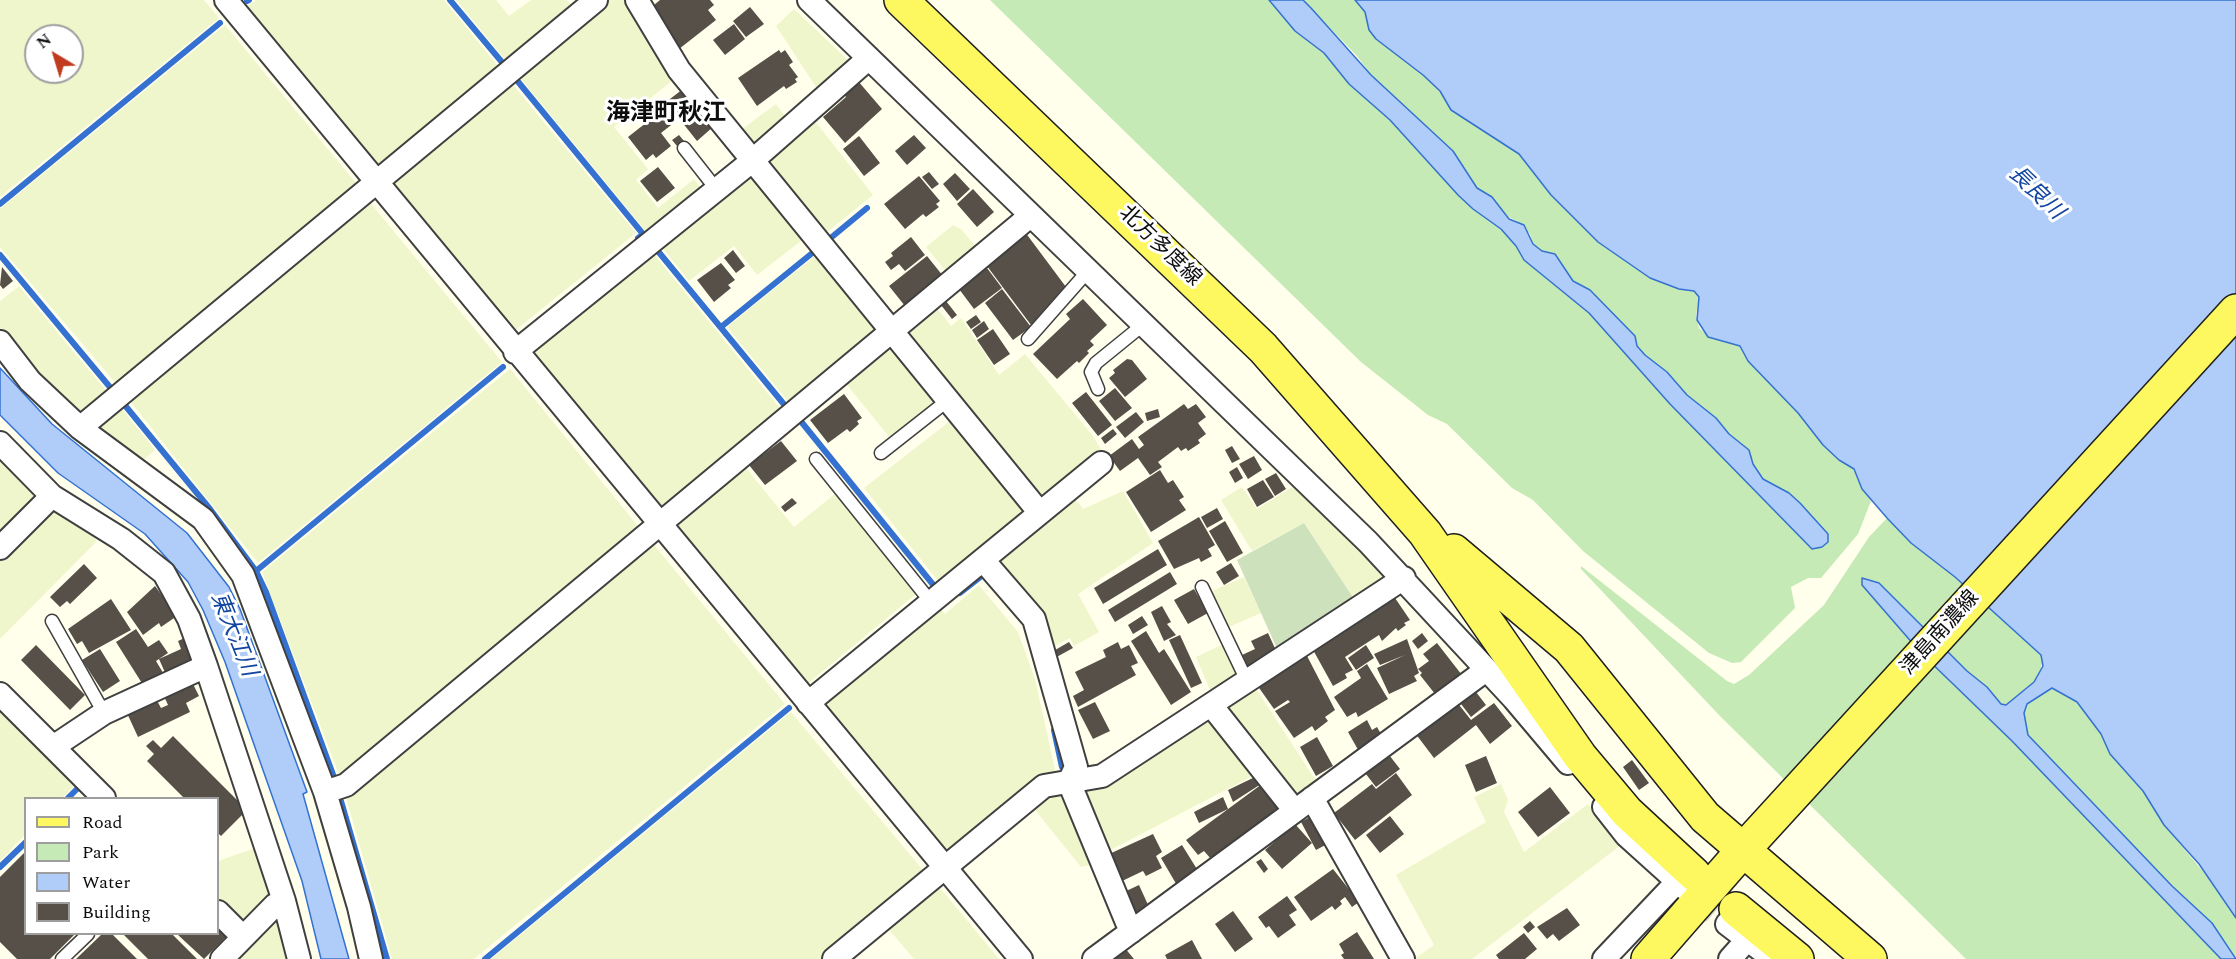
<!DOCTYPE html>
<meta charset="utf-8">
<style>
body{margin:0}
#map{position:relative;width:2236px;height:959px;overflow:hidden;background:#ffffec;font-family:Spectral,serif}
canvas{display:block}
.legend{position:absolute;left:24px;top:797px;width:195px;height:138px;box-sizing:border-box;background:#fff;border:2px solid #9e9e9e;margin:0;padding:8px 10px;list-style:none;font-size:18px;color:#0d0d0d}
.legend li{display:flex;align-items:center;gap:12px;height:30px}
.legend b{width:30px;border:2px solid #9e9e9e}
.north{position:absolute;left:24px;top:24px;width:60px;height:60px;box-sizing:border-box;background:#fff;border:2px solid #9e9e9e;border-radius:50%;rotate:322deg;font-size:16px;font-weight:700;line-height:24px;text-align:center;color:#0d0d0d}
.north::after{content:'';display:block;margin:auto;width:21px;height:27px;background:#c13b20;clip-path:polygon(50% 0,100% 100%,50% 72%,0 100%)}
</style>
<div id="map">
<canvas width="2236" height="959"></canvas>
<ul class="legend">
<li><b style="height:8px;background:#fdf85f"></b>Road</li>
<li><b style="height:16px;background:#c5eab5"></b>Park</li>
<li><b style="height:16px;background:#afcdf8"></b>Water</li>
<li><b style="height:16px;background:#565049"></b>Building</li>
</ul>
<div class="north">N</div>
</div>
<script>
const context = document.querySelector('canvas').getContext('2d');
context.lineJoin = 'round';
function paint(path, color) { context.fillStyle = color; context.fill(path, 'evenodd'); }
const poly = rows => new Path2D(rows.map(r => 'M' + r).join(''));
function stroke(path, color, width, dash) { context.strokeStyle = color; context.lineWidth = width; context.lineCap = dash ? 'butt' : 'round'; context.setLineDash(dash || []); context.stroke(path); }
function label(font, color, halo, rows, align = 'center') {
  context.font = font + ' Spectral,"Noto Sans JP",serif'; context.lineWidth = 6; context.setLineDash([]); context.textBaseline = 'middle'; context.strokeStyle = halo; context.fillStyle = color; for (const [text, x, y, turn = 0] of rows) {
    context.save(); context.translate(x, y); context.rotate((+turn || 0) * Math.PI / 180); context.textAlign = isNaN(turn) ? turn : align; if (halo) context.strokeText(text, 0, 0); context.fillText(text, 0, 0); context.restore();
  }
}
paint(poly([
 [0,0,204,0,219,18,0,197],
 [36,36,72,36,72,72,36,72],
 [256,0,444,0,502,71,380,168,244,9],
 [456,0,496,0,509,16,531,0,567,0,575,10,509,64],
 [609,0,629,0,673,80,614,127,648,169,636,180,658,208,694,179,704,192,649,235,517,74],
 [794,9,851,63,818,90,776,26],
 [225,25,360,188,119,387,0,247,0,209],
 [509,80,636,233,512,333,390,185],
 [776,104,788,120,753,150,738,132],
 [811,116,873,195,821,237,767,168,773,148],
 [749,174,756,174,806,237,757,275,734,246,689,281,660,245],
 [367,199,502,362,258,563,127,397],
 [953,225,962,230,979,251,950,276,926,247],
 [652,252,784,413,667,509,658,510,532,356,533,348],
 [815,256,877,333,791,405,727,327],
 [19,286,109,394,83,415,75,415,0,333,0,301],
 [934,304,951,326,961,318,999,375,1025,354,1093,436,1103,453,1043,503,903,330],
 [886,345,892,346,935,398,934,402,890,438,843,380],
 [510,369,642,531,341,780,262,572],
 [118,404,155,450,138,465,93,433],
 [955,417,1027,511,942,586,864,488],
 [0,452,37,489,35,499,0,534],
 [742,463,794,527,836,493,917,593,805,686,674,527,675,517],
 [1297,484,1392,579,1356,602,1304,523,1252,551,1221,500,1242,487,1257,509],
 [1123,491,1153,543,1078,594,1099,632,1074,646,1070,638,1049,649,992,559,1071,494,1083,509],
 [50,507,69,511,97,541,0,639,0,558],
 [650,540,785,704,474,959,392,959,345,794],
 [1244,577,1261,613,1229,627,1212,591],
 [979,585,1018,632,1035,679,1055,770,952,855,944,855,821,707,823,698,937,605,945,614],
 [1226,643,1240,672,1213,697,1196,657],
 [1255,687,1320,787,1311,794,1293,793,1226,712,1227,705],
 [0,705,78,782,62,798,26,798,25,835,0,861],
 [791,712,927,875,825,959,491,959],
 [1205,717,1214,719,1258,773,1103,854,1078,786],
 [1501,784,1508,800,1504,812,1524,852,1588,804,1621,845,1472,959,1414,959,1434,945,1396,875,1486,822,1474,797],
 [1064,795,1094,864,1081,867,1035,810,1050,797],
 [258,847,272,894,246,924,237,922,218,901,218,861],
 [936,883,999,959,914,959,886,926],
 [271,917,281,917,291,959,230,959]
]), '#f0f6cc');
paint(poly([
 [990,0,1269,0,1295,31,1324,53,1349,84,1390,120,1458,195,1473,209,1501,229,1516,246,1524,260,1589,313,1670,404,1812,549,1822,547,1828,534,1800,503,1789,493,1763,479,1753,464,1749,450,1729,434,1716,418,1687,395,1667,372,1645,355,1637,346,1635,336,1590,290,1573,281,1555,254,1542,251,1533,244,1530,234,1517,221,1504,215,1492,197,1477,189,1453,151,1371,75,1357,56,1303,0,1355,0,1365,12,1376,39,1423,75,1440,91,1451,110,1519,154,1551,195,1598,242,1650,278,1679,289,1694,291,1699,297,1696,315,1699,328,1712,339,1734,342,1740,346,1748,361,1798,413,1823,445,1839,460,1854,469,1871,501,1858,534,1821,578,1808,578,1791,587,1795,608,1741,662,1732,663,1709,653,1583,551,1533,500,1512,488,1447,424,1428,415,1361,362],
 [1887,518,1911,543,1955,577,2041,655,2043,658,2040,673,2034,682,2006,705,2001,704,1987,687,1967,671,1879,583,1862,578,1862,585,1921,653,2012,741,2221,959,1966,959,1719,715,1581,569,1581,566,1727,681,1734,684,1749,675,1824,605,1869,537],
 [2052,688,2068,696,2084,708,2101,734,2110,754,2143,791,2164,825,2221,893,2236,918,2236,959,2212,923,2172,886,2028,735,2024,713,2027,705]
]), '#c5eab5');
paint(poly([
 [1304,523,1356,602,1279,653,1237,560]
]), '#cee1bd');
const water = poly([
 [1269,0,1303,0,1311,8,1371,75,1453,151,1477,188,1492,197,1509,219,1524,225,1533,244,1542,251,1555,254,1573,281,1590,290,1635,336,1637,346,1645,355,1667,372,1687,395,1716,418,1729,434,1749,450,1753,464,1763,479,1789,493,1800,503,1828,534,1828,542,1822,547,1812,549,1670,404,1589,313,1524,260,1516,246,1501,229,1473,209,1458,195,1390,120,1349,84,1324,53,1295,31,1269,0],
 [1355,0,2236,0,2236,918,2199,864,2164,825,2143,791,2110,754,2101,734,2077,702,2052,688,2027,704,2024,713,2028,735,2172,886,2212,923,2236,959,2221,959,2012,741,1921,653,1862,585,1862,578,1879,583,1967,671,1987,687,2001,704,2006,705,2034,682,2043,666,2041,655,1955,577,1911,543,1887,518,1862,489,1854,469,1839,460,1823,445,1798,413,1748,361,1740,346,1708,337,1697,320,1699,297,1694,291,1679,289,1650,278,1598,242,1551,195,1519,154,1451,110,1440,91,1423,75,1376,39,1369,30,1365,12,1355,0],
 [0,368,52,424,187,533,229,587,240,609,307,792,303,794,349,959,321,959,302,881,225,662,203,610,188,582,145,534,58,473,0,415,0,368]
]);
paint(water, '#afcdf8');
stroke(water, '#3471d1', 1.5);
stroke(poly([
 [450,0,506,67],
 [247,1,249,0],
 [515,78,643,234,638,238],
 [0,204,220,23],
 [827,241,867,208],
 [657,250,787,408],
 [0,255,114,392],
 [721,327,816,250,819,254],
 [123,403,210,509,256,571,266,592,335,780],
 [799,419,935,587,931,590],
 [256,571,503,367],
 [960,593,983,575,987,579],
 [1054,730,1062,767],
 [68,798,80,786],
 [341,801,387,959],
 [0,867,26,842],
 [485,959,789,708]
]), '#3471d1', 6);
paint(poly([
 [660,0,710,0,714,5,708,10,716,20,679,49,648,10],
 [750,7,764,24,746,37,733,21],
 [734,24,745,39,725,55,713,40],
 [779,50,781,53,785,50,793,62,789,65,798,77,795,79,797,82,786,89,784,86,757,106,738,78],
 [858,81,882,109,845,143,823,117,846,97,843,93],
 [683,89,713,127,697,141,674,112,671,115,675,122,661,133,671,146,656,158,653,154,646,160,628,137,665,108,666,102],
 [679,135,684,141,677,146,672,140],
 [914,135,926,148,907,165,895,151],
 [859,136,880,163,864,176,843,149],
 [658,167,675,188,657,202,640,181],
 [929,172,939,184,932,189,922,177],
 [955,173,970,189,957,201,943,184],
 [919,176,940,201,936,204,939,207,926,217,923,214,905,229,884,204],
 [973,189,994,212,977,227,957,204],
 [1025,232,1066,287,1031,325,984,262],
 [911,237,925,255,905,271,899,264,891,270,885,262,893,256,891,253],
 [733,250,745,266,736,273,724,258],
 [927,256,943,276,905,306,889,286],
 [721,263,735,280,728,285,731,288,714,302,697,280],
 [984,264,1002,288,974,309,956,285],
 [2,267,13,281,3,289,0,285],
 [1002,289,1031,327,1013,340,985,303],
 [1083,299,1107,325,1090,341,1094,345,1087,351,1089,353,1079,363,1077,361,1057,379,1033,354,1070,319,1066,314],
 [946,301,957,315,952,319,941,305],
 [976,315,981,322,971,329,966,322],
 [984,321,989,329,977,338,972,330],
 [993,329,1010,354,994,365,977,340],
 [1127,359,1132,360,1147,379,1125,397,1109,378,1115,373,1113,370],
 [1115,388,1132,408,1115,421,1099,401],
 [1086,392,1112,425,1098,436,1072,403],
 [844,394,862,418,857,421,859,424,850,432,847,429,828,443,810,420],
 [1184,404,1188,409,1196,404,1206,417,1198,423,1206,434,1198,440,1200,443,1188,451,1186,448,1181,451,1178,447,1158,462,1162,467,1150,475,1138,458,1120,471,1109,456,1132,439,1139,449,1144,445,1138,437],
 [1158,409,1160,417,1147,421,1145,413],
 [1136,412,1144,422,1125,438,1116,427],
 [1113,429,1117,434,1105,444,1101,438],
 [781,441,797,461,765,485,749,465],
 [1232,446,1240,459,1232,463,1225,450],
 [1254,456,1262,470,1248,479,1239,464],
 [1237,467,1243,478,1235,483,1229,472],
 [1160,470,1168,483,1173,480,1184,497,1179,500,1186,510,1151,532,1126,492],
 [1276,473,1286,489,1275,496,1265,479],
 [1263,480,1274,497,1257,507,1247,489],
 [792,498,797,503,785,512,781,507],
 [1217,508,1223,519,1207,528,1201,517],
 [1199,517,1215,545,1208,549,1212,556,1201,562,1199,558,1174,569,1158,541],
 [1225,521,1243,553,1227,562,1209,531],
 [1158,549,1167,565,1103,604,1094,588],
 [1231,563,1239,576,1224,585,1216,572],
 [84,564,97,578,70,604,67,601,60,607,50,597],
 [1170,572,1177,584,1115,622,1108,610],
 [155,586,177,616,161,627,159,623,143,635,127,612],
 [1194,589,1208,613,1188,624,1174,600],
 [1393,595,1410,620,1404,623,1406,625,1398,631,1396,628,1382,641,1379,635,1345,657,1353,670,1345,674,1347,678,1333,686,1312,648],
 [111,599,131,630,89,653,82,641,77,644,68,629],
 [1162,606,1171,622,1167,624,1176,635,1164,641,1151,612],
 [1142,616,1148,625,1133,634,1128,625],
 [136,629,148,647,159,640,168,653,156,661,165,676,145,688,116,642],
 [1146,631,1159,653,1164,649,1191,692,1171,705,1131,641],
 [1268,633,1278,655,1248,669,1242,655,1255,649,1251,641],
 [1422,633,1428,641,1418,649,1412,641],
 [1180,635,1202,683,1191,688,1169,640],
 [189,636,201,662,167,677,159,659,181,649,178,641],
 [1407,639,1419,673,1414,676,1417,681,1389,694,1377,668,1405,655,1380,665,1374,654],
 [1069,642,1073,648,1053,659,1050,653],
 [1118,642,1121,649,1129,645,1138,663,1131,666,1136,675,1078,707,1073,696,1084,690,1075,672,1106,657,1103,650],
 [1437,643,1465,679,1439,699,1420,675,1422,673,1418,669,1429,661,1423,654],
 [36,645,85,695,70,710,21,660],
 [1366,645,1374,658,1356,670,1348,658],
 [100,649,120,681,103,692,82,660],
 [1305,652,1335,710,1325,717,1328,721,1315,731,1312,726,1294,738,1275,711,1290,702,1288,700,1274,709,1257,685],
 [1367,664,1388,699,1358,717,1356,712,1347,717,1334,697,1361,678,1357,671],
 [193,684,199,696,186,703,190,712,138,737,126,711,155,697,161,708,168,705,163,694,174,688,176,693],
 [1476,692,1486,705,1471,717,1461,704],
 [1456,701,1471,720,1494,703,1512,726,1490,744,1476,725,1434,758,1415,733],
 [1095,702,1110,731,1093,739,1078,710],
 [1367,720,1372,730,1377,727,1381,734,1361,755,1348,732],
 [173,736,247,810,221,836,218,833,218,798,184,798,147,761,154,754,146,746,153,740,161,748],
 [1317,737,1333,766,1316,776,1300,747],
 [1386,751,1400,769,1376,787,1362,769],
 [1486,756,1497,783,1476,792,1465,765],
 [1632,760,1649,783,1639,790,1623,767],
 [1396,773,1412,795,1355,840,1334,813,1372,784,1376,789],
 [1257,776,1261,784,1233,802,1228,790],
 [1262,784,1280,808,1211,859,1204,851,1198,855,1186,840],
 [1550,787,1570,813,1538,837,1518,812],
 [1223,797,1228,809,1199,823,1194,812],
 [1315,814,1331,842,1316,850,1301,822],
 [1390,816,1404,834,1380,853,1366,835],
 [1295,824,1312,843,1282,869,1265,850],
 [1153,834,1162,852,1156,856,1162,868,1146,876,1143,871,1120,882,1107,855],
 [1182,845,1200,874,1178,887,1161,858],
 [26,851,26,934,75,934,50,959,17,959,0,942,0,877],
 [1261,859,1268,869,1264,873,1256,862],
 [1333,869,1359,902,1352,907,1345,897,1340,901,1342,904,1335,910,1332,906,1311,921,1294,897],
 [1139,885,1149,907,1132,915,1122,893],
 [1287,896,1297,910,1289,915,1296,925,1278,938,1269,926,1266,928,1258,917],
 [1567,908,1580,925,1559,941,1553,934,1547,939,1537,927],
 [1233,911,1253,939,1235,952,1215,924],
 [1530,921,1535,927,1528,933,1523,927],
 [218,924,228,935,204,959,177,934,218,934],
 [1357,932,1374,959,1344,959,1341,955,1344,953,1339,944],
 [1524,933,1537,949,1525,959,1499,959,1496,955],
 [102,934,112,934,137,959,76,959],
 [123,934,172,934,197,959,148,959],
 [1192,940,1202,959,1167,959,1165,955],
 [1124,947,1134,959,1109,959]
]), '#565049');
stroke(poly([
 [1697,899,1727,924]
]), '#dbdbcb', 22, [22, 11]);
const service = poly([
 [684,148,717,190],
 [1028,339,1088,271],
 [1098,389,1091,372,1096,363,1144,324],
 [881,453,947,401],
 [816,459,931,602],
 [1202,587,1247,681],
 [52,621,104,713],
 [62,959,88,934]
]);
const minor = poly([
 [226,0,1021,959],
 [637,0,679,70,1040,513],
 [809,0,1368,542,1514,699,1568,763],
 [0,342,30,381,80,428,203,519,243,575,325,792,359,907,371,959],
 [515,352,752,161,869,58],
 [80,428,596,0],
 [0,443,52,496,121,539,164,573,189,619,206,666,284,901,299,959],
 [0,548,52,496],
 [983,560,1034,619,1076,767,1069,782,1131,932],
 [0,694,104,798],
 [808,703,1101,463],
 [1211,705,1295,811],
 [53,747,104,713,206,666],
 [325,792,346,785,1030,216],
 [1312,798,1403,959],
 [1604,807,1626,835,1697,899],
 [218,912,243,937],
 [1727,924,1773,959],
 [222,959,275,905,284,901],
 [834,959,1044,786,1102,776,1404,578],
 [1094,959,1486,670],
 [1604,959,1677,882],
 [1730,959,1746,941]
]);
const primary = poly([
 [901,0,1263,348,1425,533,1580,756,1627,812,1694,874],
 [1454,551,1569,648,1705,817,1870,959],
 [1736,909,1797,959],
 [1648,959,1744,849,2236,311]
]);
stroke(service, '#404040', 15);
stroke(minor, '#404040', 26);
stroke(primary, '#1e1e1e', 36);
stroke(service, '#fff', 12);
stroke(minor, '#fff', 22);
stroke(primary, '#fdf85f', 33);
label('21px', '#0d0d0d', '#fff', [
 ["北方多度線",1159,247,44],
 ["津島南濃線",1941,634,-48]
]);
label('italic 22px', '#1245a2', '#fff', [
 ["長良川",2035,194,44],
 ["東大江川",232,635,68]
]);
label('bold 24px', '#0d0d0d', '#fff', [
 ["海津町秋江",666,115]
]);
</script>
